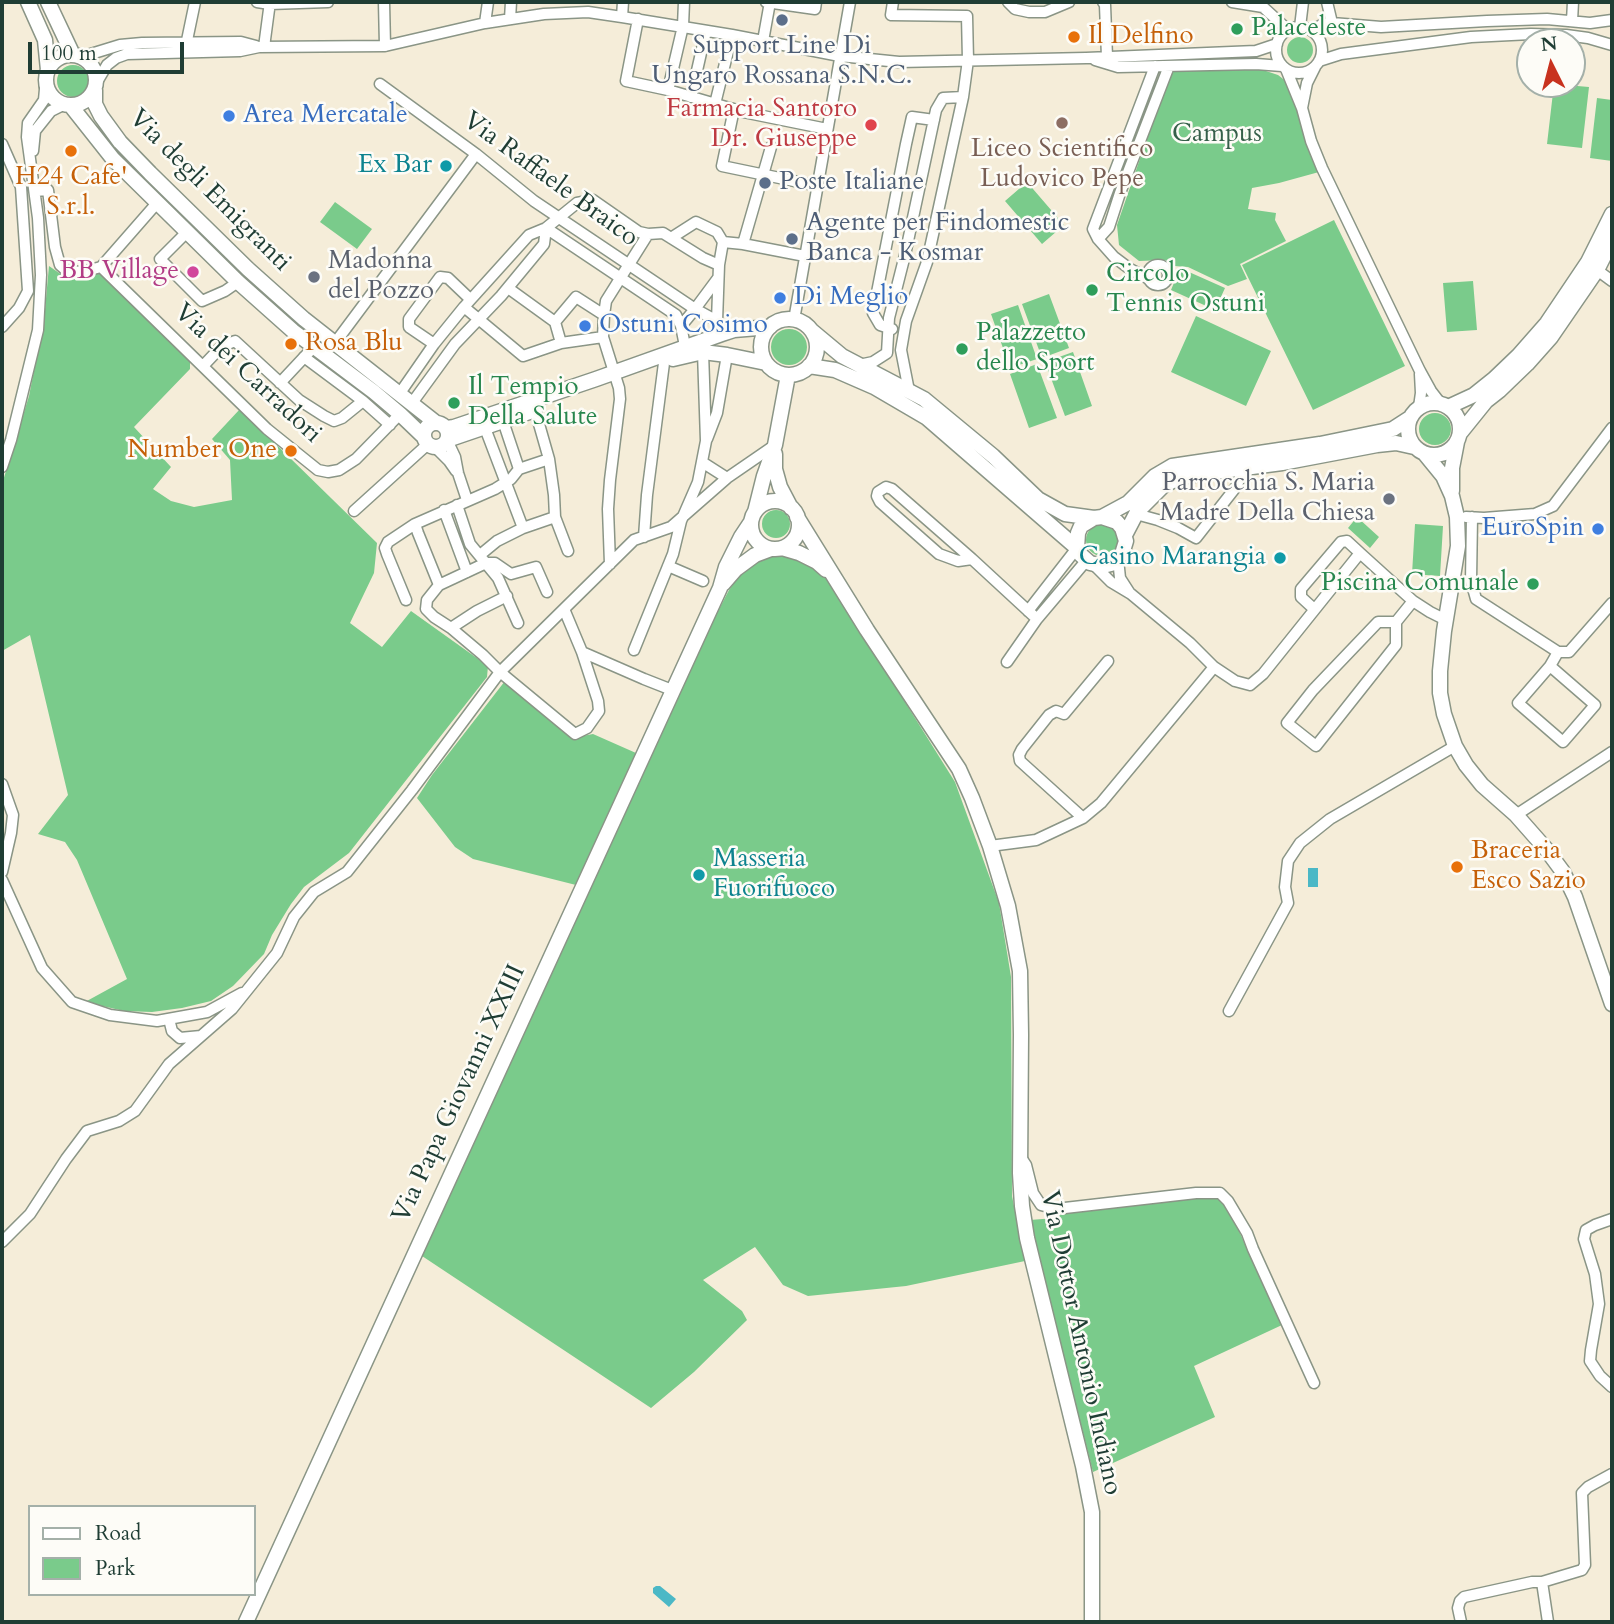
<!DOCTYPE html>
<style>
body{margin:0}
#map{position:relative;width:1614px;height:1624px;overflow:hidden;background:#f5edd9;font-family:Cardo,serif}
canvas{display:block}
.frame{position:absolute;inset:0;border:4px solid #1f3d34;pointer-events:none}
.legend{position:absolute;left:28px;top:1505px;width:228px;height:91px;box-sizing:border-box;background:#fdfcf7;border:2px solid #a4b0a9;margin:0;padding:9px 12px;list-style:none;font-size:21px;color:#1f3d34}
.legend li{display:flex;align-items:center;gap:14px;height:35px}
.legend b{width:35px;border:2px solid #a4b0a9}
.north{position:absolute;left:1516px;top:28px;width:70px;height:70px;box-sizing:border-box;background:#fdfcf7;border:2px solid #a4b0a9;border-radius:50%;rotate:354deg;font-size:19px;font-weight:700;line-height:28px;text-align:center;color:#1f3d34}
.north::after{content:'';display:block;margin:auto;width:24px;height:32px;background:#c8321e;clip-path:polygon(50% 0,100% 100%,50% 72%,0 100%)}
.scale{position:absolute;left:28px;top:42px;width:156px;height:32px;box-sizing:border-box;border:4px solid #1f3d34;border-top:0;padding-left:9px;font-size:21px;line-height:24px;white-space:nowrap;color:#1f3d34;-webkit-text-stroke:5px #fdfcf7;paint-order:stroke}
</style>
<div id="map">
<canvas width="1614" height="1624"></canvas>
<div class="frame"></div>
<ul class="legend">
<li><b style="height:9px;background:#fff"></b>Road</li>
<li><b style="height:19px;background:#7acb8b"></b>Park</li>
</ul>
<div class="north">N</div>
<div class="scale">100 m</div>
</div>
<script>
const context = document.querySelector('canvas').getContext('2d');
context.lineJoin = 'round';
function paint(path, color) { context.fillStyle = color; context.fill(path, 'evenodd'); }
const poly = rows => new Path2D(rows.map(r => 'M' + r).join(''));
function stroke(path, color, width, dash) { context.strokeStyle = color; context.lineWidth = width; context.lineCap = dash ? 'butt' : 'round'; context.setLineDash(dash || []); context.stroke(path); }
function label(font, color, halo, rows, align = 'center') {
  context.font = font + ' Cardo,serif'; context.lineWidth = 5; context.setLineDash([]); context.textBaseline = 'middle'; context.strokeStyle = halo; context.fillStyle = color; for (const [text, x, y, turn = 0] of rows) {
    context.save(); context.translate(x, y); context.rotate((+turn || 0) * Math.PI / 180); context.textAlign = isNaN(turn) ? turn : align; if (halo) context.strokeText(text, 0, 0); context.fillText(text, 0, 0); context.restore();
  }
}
paint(poly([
 '1287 50a13 13 0 1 1 26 0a13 13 0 1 1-26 0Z',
 '57 81a16 16 0 1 1 32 0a16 16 0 1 1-32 0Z',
 [1173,70,1263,70,1278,75,1287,82,1319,172,1279,183,1252,188,1248,209,1276,213,1275,220,1286,241,1240,264,1247,279,1228,286,1188,267,1174,266,1165,260,1139,261,1119,245,1117,225,1167,81],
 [1554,84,1589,87,1582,148,1547,144],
 [1597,98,1612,100,1612,161,1590,158],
 [1027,182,1064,225,1042,244,1005,201],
 [335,202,372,229,357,249,320,222],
 [1334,220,1405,366,1313,410,1242,265],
 [49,266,62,275,73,279,98,270,190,359,190,369,134,427,171,467,153,489,171,501,194,507,232,500,230,460,212,439,240,409,377,543,374,573,350,623,382,647,411,611,488,666,487,677,349,853,304,887,291,904,272,935,264,954,233,986,211,1001,182,1008,152,1012,124,1011,85,1002,127,979,77,860,65,842,38,834,68,795,30,635,2,651,2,484,29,396,44,320],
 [1180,268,1225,288,1215,310,1171,290],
 [1473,281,1477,330,1447,332,1443,283],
 [1049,294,1069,348,1042,358,1022,304],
 [1018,305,1037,359,1010,368,991,314],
 [1196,316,1271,351,1246,406,1171,372],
 '771 347a18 18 0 1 1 36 0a18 18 0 1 1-36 0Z',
 [1073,352,1092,406,1065,416,1045,362],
 [1037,364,1057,418,1029,428,1010,374],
 '1419 429a16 16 0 1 1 32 0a16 16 0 1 1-32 0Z',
 '762 524a14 14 0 1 1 28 0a14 14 0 1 1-28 0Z',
 [1357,517,1379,537,1370,548,1348,528],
 [1415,524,1443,526,1440,576,1412,574],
 '1086 540a16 16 0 1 1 32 0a16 16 0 1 1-32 0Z',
 [781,554,799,557,830,582,955,782,999,903,1011,977,1012,1196,1025,1261,906,1286,808,1296,783,1285,755,1247,703,1280,742,1311,747,1320,694,1372,651,1408,419,1254,688,669,729,590,744,569,768,556],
 [505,681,577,737,593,734,636,753,576,885,473,859,455,847,417,798,432,775],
 [1216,1193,1228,1207,1282,1325,1194,1366,1215,1417,1093,1472,1037,1253,1030,1220,1055,1218,1057,1213]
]), '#7acb8b');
paint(poly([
 [1308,868,1318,868,1318,887,1308,887],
 [656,1586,660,1586,676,1599,669,1607,653,1593,653,1588]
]), '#4bb8c6');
const minor = poly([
 [257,2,270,4,328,2],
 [384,2,385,46],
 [766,2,815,9,816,2],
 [893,2,891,15,967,16,968,60,963,97,927,262,906,321,901,350,909,391],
 [1008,2,1015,9,1029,12,1045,12,1069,2],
 [1103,2,1105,5,1107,57],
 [1232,2,1263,7,1288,30],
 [1327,2,1332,23],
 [622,17,623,2],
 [510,19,511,2],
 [638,19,626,81,668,90,743,112,827,129],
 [1572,21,1573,2],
 [485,23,488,2],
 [1300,27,1303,2],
 '1276 50a23 23 0 1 1 46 0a23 23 0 1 1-46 0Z',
 [1312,31,1323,24,1332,23,1381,27,1487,21,1547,19,1590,23,1612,20],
 [763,41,770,2],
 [264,47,270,2],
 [185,50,195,2],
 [81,57,120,45,142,43,241,42,256,46],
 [1095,60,1118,67,1256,64,1282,66],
 [1319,61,1341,54,1471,37,1531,34,1566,35,1588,38,1612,45],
 [1286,69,1302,108,1311,141,1322,168,1420,371,1431,391,1441,404],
 [97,82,107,65,116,58,127,54,240,51,259,47,385,46,485,23,544,14,588,12,622,17,732,35,840,56,899,62,1086,58,1256,51,1277,44],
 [380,84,476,154,534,201,695,309,718,278],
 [668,90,683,26,684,2],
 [691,97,706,31],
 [715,104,732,35],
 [1302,108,1307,83,1315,67],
 [734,109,722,166,818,186],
 [2,144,21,187,28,291,19,308,2,327],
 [33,151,35,131,51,111,63,105],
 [35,191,48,190,55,247,60,265,67,271,82,272,101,267],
 [546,228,676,315,681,326],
 [187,232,160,259,202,301,225,291,238,282],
 [671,238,696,222,717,232,723,242],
 [1098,239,1109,227,1120,193,1169,66],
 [723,242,743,244,805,256],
 [743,244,771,147],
 '1148 275a10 10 0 1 1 20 0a10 10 0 1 1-20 0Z',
 [101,267,267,429,318,470,328,472,339,470,356,459,400,414],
 [101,267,157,203],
 [1597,270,1612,281],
 [1149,279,1130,269,1114,257,1098,239,1093,229,1155,66],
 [508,288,555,322,561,343],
 [464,307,523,356,561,343,603,337],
 [794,320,850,2],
 [717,321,719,265,723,242],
 [555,322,576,297,604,315],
 [892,329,880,325,873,313,906,144,912,117,934,120],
 [335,343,476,154],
 [434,344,409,327,409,319,440,277,448,278,470,299],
 [685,346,681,326,695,309,717,321,722,334],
 [304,357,363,401],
 [859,365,873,362,887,353,889,318,905,255,936,110,943,98,963,97],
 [203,366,221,347,235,341,299,400,324,416,334,421,342,418,363,401,390,425],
 [280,383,309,352],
 [400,393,434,344,464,307,529,235,546,228,577,203,593,200,639,232,648,234,663,233,703,258,719,265],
 [412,403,455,344,501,296,544,244,546,228],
 [1419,407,1421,393,1420,374],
 [535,410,549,459,554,495,555,517,568,551],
 [503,421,519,469],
 [485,428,523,528],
 [707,439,717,413,727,355],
 [447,440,455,457,458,473,467,500],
 [435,447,449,461,456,471],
 [702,462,727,478],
 [2,467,11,440,38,330,41,275,38,218,27,137,28,123,44,100,46,78],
 [457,505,470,544,498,578,518,623],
 [444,510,467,572],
 [354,511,428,444],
 [1136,514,1158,520,1178,528,1196,538,1236,487,1244,468],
 [1466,517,1484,518,1535,514,1553,506,1612,428],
 [1472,517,1471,581,1476,599,1558,652,1569,652,1612,603],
 [415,524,418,533,439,585],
 [644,537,647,495,664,363],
 [480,555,497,541,523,528,555,517],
 [972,559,958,561,939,554,880,502,877,496,878,492,886,487,892,489,972,559,1037,619],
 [1118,559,1120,578,1129,592],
 [610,564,608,509,610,480,620,399,619,388,603,337,604,315,606,301,648,234],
 [1094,565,1111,582,1131,594,1190,643,1214,667,1235,681,1250,685,1263,674,1360,553,1413,601,1430,612,1446,620],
 [668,566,703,581],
 [507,596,477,611,451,628,483,655,500,672,575,734,587,728,599,711,598,701,582,652,564,609],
 [406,600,387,554,385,548,388,542,415,524,495,489,511,479,519,469,549,459],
 [1314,609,1301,597,1301,589,1341,542,1347,541,1360,553],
 [1028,611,1077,548],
 [1396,622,1378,622,1313,690,1287,723,1316,746,1396,645,1396,622,1413,601],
 [451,628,434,617,426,609,427,600,439,585,486,563,495,563,511,574,536,567,547,592],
 [634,650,673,554,681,521,698,482,706,441,703,352],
 [582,652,644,679,672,690],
 [1007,662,1037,619,1086,561],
 [1550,666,1595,705,1563,742,1518,703,1550,666,1558,652],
 [2,784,13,815,11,833,2,872],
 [1516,815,1612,752],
 [1083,818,1020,761,1019,755,1022,749,1049,715,1056,711,1064,714,1108,661],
 [990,846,1036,840,1083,818,1101,803,1214,667],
 [2,880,42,968,72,1002,110,1015,157,1021,207,1012,242,993],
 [1229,1011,1288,903,1285,887,1288,861,1300,843,1330,819,1455,746],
 [169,1019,172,1031,180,1038,201,1036],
 [1022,1159,1026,1165,1033,1193,1041,1205,1056,1209,1196,1193,1220,1193,1228,1201,1247,1233,1253,1249,1314,1383],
 [1612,1219,1595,1225,1586,1230,1584,1239,1595,1274,1599,1304,1591,1350,1590,1361,1600,1376,1612,1387],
 [2,1242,30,1214,66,1159,87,1131,119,1121,135,1111,169,1064,232,1009,277,953,294,917,314,892,347,872,412,790,500,672,634,540,671,527,727,478,775,445],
 [1461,1622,1458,1608,1460,1601,1464,1597,1532,1582,1542,1582],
 [1548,1622,1542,1582,1582,1570,1585,1565,1582,1493,1588,1487,1612,1474]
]);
const major = poly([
 [28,2,45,40,48,70],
 [48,2,73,55],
 '46 80a25 25 0 1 1 50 0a25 25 0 1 1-50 0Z',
 [95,90,95,104,101,116,120,142,150,173,248,269,304,319,435,422],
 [71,106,113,159,238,282,293,331,374,392,400,414,424,437],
 '761 347a28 28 0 1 1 56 0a28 28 0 1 1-56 0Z',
 [812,331,842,356,924,399,993,456,1038,499,1065,514,1094,518,1102,517,1117,522,1122,528,1126,541,1122,554,1111,564,1103,566,1090,563,1081,555,1077,548,1078,533,1081,526,1094,518],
 [673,359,703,352,727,355,766,363],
 [809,366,835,370,874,387,927,418,1077,548],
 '1408 429a26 26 0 1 1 52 0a26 26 0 1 1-52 0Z',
 [1448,407,1474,395,1494,379,1518,356,1547,323,1588,262,1612,214],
 '424 435a12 12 0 1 1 24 0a12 12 0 1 1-24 0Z',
 [447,428,454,427,596,379,722,334,734,330,770,327],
 [1461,432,1486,401,1500,390,1527,364,1551,337,1597,270,1612,240],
 [447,440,535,410],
 [775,454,775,469,780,487,791,508],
 [1425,454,1443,476,1452,496,1457,517,1458,546,1444,631,1440,671,1440,693,1444,714,1455,746,1466,765,1482,785,1516,815,1546,849,1563,872,1575,897,1612,1004],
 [1452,491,1452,468,1457,442],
 '751 525a24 24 0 1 1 48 0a24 24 0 1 1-48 0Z',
 [755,512,764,476,775,445,788,375],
 [797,517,867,630,959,769,972,798,990,846,1008,906,1020,971,1021,1035,1020,1173,1022,1206,1027,1238,1083,1466,1092,1512,1092,1622],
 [1102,517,1128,503,1155,476,1172,466,1320,444,1393,429,1410,418],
 [1125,535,1137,512,1163,486,1176,479,1192,475,1282,463,1377,445,1396,443,1414,447],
 [782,548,799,553,817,562,826,570],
 [723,584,736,569,755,555,771,549],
 [246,1622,720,588,726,567,741,537,751,522]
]);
stroke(minor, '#8a9586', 13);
stroke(major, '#8a9586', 17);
stroke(minor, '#fff', 10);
stroke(major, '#fff', 14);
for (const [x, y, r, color] of [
 [782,20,7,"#5c6f8a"],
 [1237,29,7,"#2e9e5b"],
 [1074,37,7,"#e8710a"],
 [229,116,7,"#3f7fe0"],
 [1062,123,7,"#8d6e63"],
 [871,125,7,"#e0444e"],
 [71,151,7,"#e8710a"],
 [446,166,7,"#0f9aa8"],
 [765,183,7,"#5c6f8a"],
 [792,239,7,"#5c6f8a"],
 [193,272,7,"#d1479c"],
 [314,277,7,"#6b7280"],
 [1092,290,7,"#2e9e5b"],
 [780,298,7,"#3f7fe0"],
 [585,326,7,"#3f7fe0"],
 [291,344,7,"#e8710a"],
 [962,349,7,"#2e9e5b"],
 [454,403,7,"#2e9e5b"],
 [291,451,7,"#e8710a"],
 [1389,499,7,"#6b7280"],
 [1598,529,7,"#3f7fe0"],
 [1280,558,7,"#0f9aa8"],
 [1533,584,7,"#2e9e5b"],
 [1457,867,7,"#e8710a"],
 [699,875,7,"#0f9aa8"]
]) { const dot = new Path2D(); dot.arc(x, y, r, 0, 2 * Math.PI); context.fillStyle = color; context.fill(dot); stroke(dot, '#fdfcf7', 2.5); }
label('26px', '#27864d', '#fdfcf7', [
 ["Palaceleste",1251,29],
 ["Circolo",1106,275],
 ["Tennis Ostuni",1106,305],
 ["Palazzetto",976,334],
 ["dello Sport",976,364],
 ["Il Tempio",468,388],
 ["Della Salute",468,418],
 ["Piscina Comunale",1519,584,"right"]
], 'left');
label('26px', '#c56008', '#fdfcf7', [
 ["Il Delfino",1088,37],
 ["H24 Cafe'",71,178,"center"],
 ["S.r.l.",71,208,"center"],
 ["Rosa Blu",305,344],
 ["Number One",277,451,"right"],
 ["Braceria",1471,852],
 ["Esco Sazio",1471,882]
], 'left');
label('26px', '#4e5e75', '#fdfcf7', [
 ["Support Line Di",782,47,"center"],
 ["Ungaro Rossana S.N.C.",782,77,"center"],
 ["Poste Italiane",779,183],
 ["Agente per Findomestic",806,224],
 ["Banca - Kosmar",806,254]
], 'left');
label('26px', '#be3a42', '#fdfcf7', [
 ["Farmacia Santoro",857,110],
 ["Dr. Giuseppe",857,140]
], 'right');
label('26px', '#366cbe', '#fdfcf7', [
 ["Area Mercatale",243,116],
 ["Di Meglio",794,298],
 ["Ostuni Cosimo",599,326],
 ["EuroSpin",1584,529,"right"]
], 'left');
label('26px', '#36604a', '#fdfcf7', [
 ["Campus",1217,135]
]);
label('26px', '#785e54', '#fdfcf7', [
 ["Liceo Scientifico",1062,150],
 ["Ludovico Pepe",1062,180]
]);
label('26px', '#0d838f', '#fdfcf7', [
 ["Ex Bar",432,166],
 ["Casino Marangia",1266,558],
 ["Masseria",713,860,"left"],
 ["Fuorifuoco",713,890,"left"]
], 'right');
label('26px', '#1f3d34', '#fdfcf7', [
 ["Via Raffaele Braico",550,180,36],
 ["Via degli Emigranti",209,191,45],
 ["Via dei Carradori",247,374,43],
 ["Via Papa Giovanni XXIII",460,1094,-65],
 ["Via Dottor Antonio Indiano",1080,1343,78]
]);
label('26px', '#5b616d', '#fdfcf7', [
 ["Madonna",328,262],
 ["del Pozzo",328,292],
 ["Parrocchia S. Maria",1375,484,"right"],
 ["Madre Della Chiesa",1375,514,"right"]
], 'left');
label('26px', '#b23c85', '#fdfcf7', [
 ["BB Village",179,272]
], 'right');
</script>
